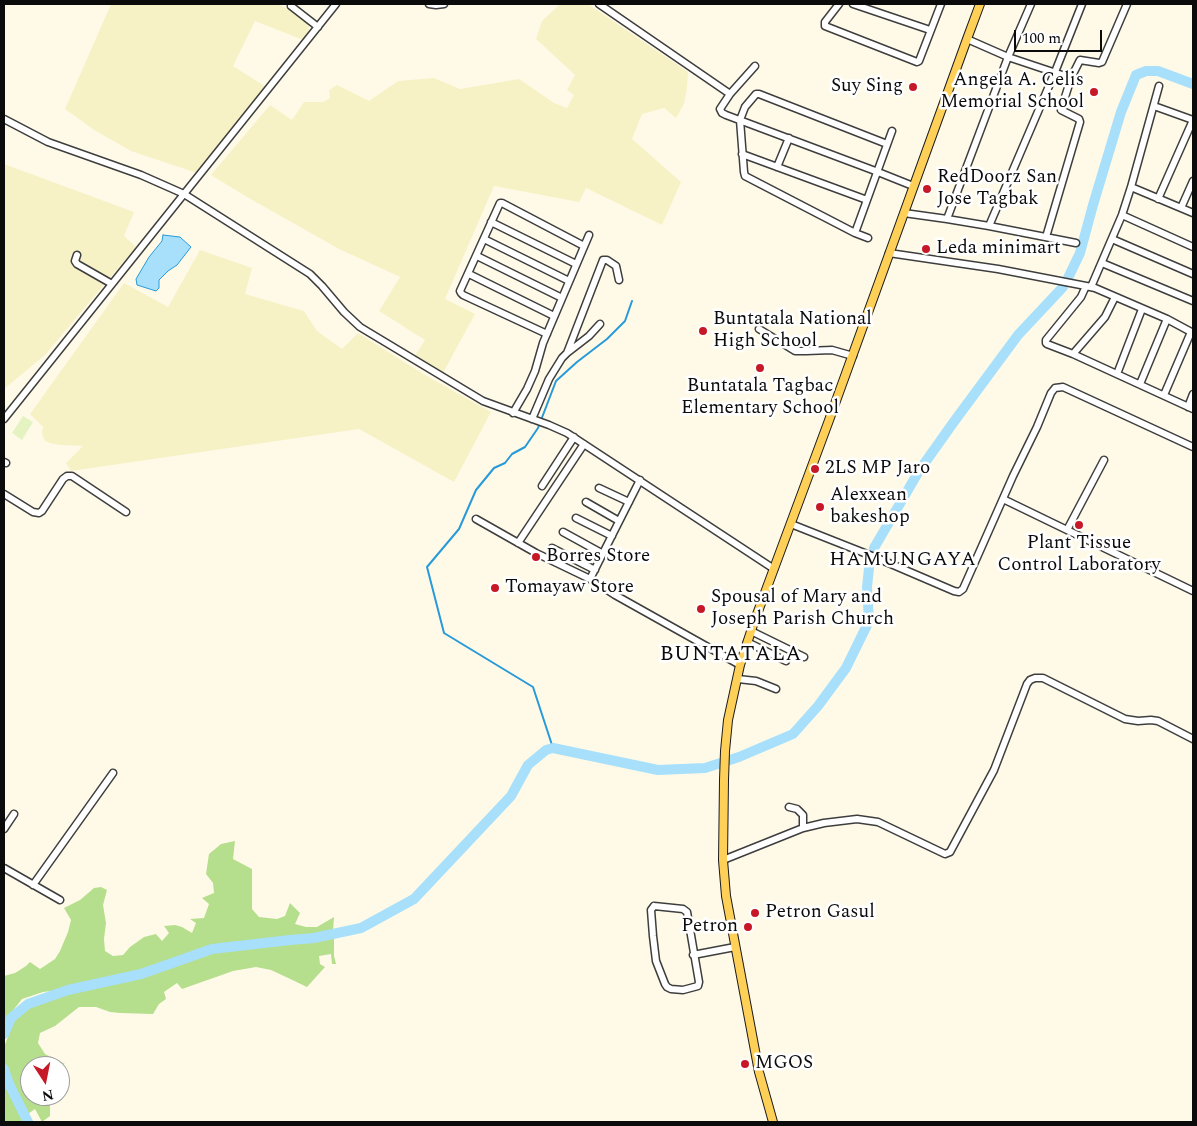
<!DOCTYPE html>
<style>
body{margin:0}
#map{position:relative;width:1197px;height:1126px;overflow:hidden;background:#fffae8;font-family:Spectral,serif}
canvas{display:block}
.frame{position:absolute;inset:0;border:5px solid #0b0b0b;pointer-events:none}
.north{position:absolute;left:20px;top:1056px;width:50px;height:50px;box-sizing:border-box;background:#fff;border:1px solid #9d9d9d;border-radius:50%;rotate:169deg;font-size:14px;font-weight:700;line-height:20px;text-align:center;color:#0b0b0b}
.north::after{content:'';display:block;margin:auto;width:18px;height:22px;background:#c61827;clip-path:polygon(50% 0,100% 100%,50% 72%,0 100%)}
.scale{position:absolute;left:1014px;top:30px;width:88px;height:22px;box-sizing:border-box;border:2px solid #0b0b0b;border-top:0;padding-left:6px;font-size:15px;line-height:18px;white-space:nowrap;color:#0b0b0b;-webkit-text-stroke:4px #fff;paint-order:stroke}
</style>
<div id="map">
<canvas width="1197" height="1126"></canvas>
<div class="frame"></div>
<div class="north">N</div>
<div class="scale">100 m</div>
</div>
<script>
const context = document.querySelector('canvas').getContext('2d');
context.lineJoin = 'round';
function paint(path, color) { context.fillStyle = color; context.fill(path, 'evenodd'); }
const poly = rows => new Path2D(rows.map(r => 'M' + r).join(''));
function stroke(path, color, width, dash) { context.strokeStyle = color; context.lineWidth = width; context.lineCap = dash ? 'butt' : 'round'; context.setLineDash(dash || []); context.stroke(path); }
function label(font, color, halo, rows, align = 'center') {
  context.font = font + ' Spectral,serif'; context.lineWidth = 5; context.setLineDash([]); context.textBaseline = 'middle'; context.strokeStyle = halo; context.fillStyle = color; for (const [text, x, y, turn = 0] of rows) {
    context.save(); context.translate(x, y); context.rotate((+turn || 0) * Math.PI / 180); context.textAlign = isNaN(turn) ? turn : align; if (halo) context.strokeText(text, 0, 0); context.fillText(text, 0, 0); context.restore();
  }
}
paint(poly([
 [111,4,278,4,308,19,309,32,303,40,255,21,233,66,266,87,197,173,131,151,94,130,65,109],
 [560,4,588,4,688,72,687,88,684,104,676,118,664,108,642,114,632,139,681,182,662,225,586,188,579,202,494,186,445,299,475,314,443,373,414,357,425,340,379,311,400,277,339,249,247,197,211,175,270,105,292,120,304,102,323,102,330,98,329,90,337,85,369,101,398,81,434,78,460,89,519,79,554,103,567,108,574,95,567,90,575,75,536,39,542,21],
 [4,164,134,212,124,236,136,247,45,355,4,389],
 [200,250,252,268,245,294,304,311,317,331,342,349,358,333,425,375,491,412,454,482,359,429,71,471,66,463,83,446,61,445,53,444,45,441,42,434,43,427,30,414,124,283,168,307]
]), '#f7f1c6');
paint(poly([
 [235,841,233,859,252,869,252,909,259,917,277,919,285,916,290,903,300,913,295,924,306,927,317,927,334,917,333,932,321,936,212,947,135,973,66,989,43,992,22,999,4,1022,4,976,15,973,26,966,30,962,40,969,55,959,60,951,68,932,71,920,64,908,80,900,94,888,101,887,107,890,103,905,106,923,104,939,105,951,113,956,123,955,130,947,144,937,156,934,162,941,169,933,164,926,175,925,182,927,192,933,196,923,190,919,204,918,209,904,202,898,214,893,213,883,206,874,209,854,221,844],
 [334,936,334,956,336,964,332,964,331,954,319,956,320,964,325,967,307,987,286,977,271,970,256,967,233,971,182,989,177,983,164,992,166,999,159,1004,153,1014,120,1013,110,1012,96,1007,79,1007,55,1026,40,1033,38,1043,45,1054,65,1064,60,1066,30,1066,30,1096,56,1096,50,1103,50,1116,42,1122,35,1109,28,1114,13,1086,4,1062,4,1047,15,1018,28,1007,70,993,121,982,150,974,217,951,299,942],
 [4,1080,20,1115,24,1122,4,1122]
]), '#b5de8d');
paint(poly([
 [23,416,33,422,22,440,12,433]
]), '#e4f3c1');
const water = poly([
 [163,235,180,237,191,247,177,265,168,271,159,280,159,288,156,291,137,285,136,279,149,257,162,241,163,235]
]);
paint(water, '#a8e0fc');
stroke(water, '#289ad9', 1);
stroke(poly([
 [553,748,533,687,444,633,427,567,459,529,476,490,494,468,505,463,512,454,525,447,538,428,556,381,577,362,607,339,625,321,632,301]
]), '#289ad9', 2);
stroke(poly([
 [1068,278,1080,253,1093,205,1121,112,1136,75,1146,71,1158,71,1193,84],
 [874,548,919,471,953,423,1018,335,1063,287],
 [4,1034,11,1018,28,1004,68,990,141,974,212,949,290,940,314,938,361,928,414,899,511,796,528,765,546,750,553,748,658,770,705,768,739,757,793,734,818,706,846,668,869,621,867,587,870,559],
 [4,1069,9,1084,28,1122]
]), '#a8e0fc', 10);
const minor = poly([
 [429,4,436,5,444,4],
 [599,4,730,94,720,109,722,113,726,115,878,172,913,186],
 [839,4,825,22,825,26,917,62,919,61,941,4],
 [853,4,930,30],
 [291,6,318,27],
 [967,39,1008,57,1071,78],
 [730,94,755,66],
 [1154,106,1193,120],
 [4,119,48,142,141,175,184,194,310,274,322,286,344,312,360,327,483,401,549,425,567,433,774,569],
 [742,154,867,200],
 [777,167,789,138],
 [1131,187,1159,86],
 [1158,199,1193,120],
 [1181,208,1193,181],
 [904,213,947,219,989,226,1076,243],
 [1122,215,1193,247],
 [947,219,1008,57,1031,4],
 [491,222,576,264],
 [989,226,1055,72,1082,4],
 [855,233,892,131],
 [1046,237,1080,122,1079,119,1061,110,1071,78,1080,60,1099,63,1102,62,1127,4],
 [868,238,855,233,745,176,744,172,740,120,745,107,756,94,759,94,887,144],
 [484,239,569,281],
 [1112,239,1193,274],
 [889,253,998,269,1086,286,1095,288,1167,319,1193,333],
 [77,255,75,261,77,264,112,284],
 [477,256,562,298],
 [1102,263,1193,301],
 [469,274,554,316],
 [1086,286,1081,297,1046,340,1046,343,1047,344,1073,354,1193,409],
 [1091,287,1122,215,1131,187,1193,213],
 [759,329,795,351,806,351,832,350,853,356],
 [547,334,463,295,461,293,460,291,500,203,502,203,584,246],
 [567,353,603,260,607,260,616,266,619,280],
 [1073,354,1105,317,1115,297],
 [1117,374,1142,309],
 [1140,384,1167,319],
 [1164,395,1191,332],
 [1188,407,1193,394],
 [513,413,527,389,535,371,543,343,589,235],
 [4,419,336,4],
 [532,419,549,379,562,358,567,353,589,336,600,324],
 [4,462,6,463],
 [542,486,574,437],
 [599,488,629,502],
 [4,494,33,512,39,513,42,511,63,479,67,476,72,476,126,512],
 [1003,499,1193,591],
 [586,502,619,521],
 [576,518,612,536],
 [476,519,536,553,590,579,615,595,740,665],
 [791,524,877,558,954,591,959,592,963,589,1013,476,1037,427,1051,393,1055,388,1063,387,1193,447],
 [1067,530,1104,460],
 [563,532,603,554],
 [518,543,584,444],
 [552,548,595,570],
 [590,579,640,480],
 [751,631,804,657],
 [747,642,786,661],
 [738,679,756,681,776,689],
 [789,807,797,809,803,815,803,828],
 [4,829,14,814],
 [723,860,803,828,824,823,857,819,878,822,945,854,950,852,994,770,1027,684,1030,680,1035,678,1043,678,1125,719,1138,721,1151,720,1158,721,1193,739],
 [4,868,60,900],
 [33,885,113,773],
 [654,906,683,909,687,912,699,982,698,986,683,990,671,989,667,987,665,984,656,961,653,936,651,910,654,906],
 [693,955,735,947]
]);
const major = poly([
 [773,1122,759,1072,726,896,723,860,724,780,725,751,728,720,740,665,753,625,828,423,967,39,980,4]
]);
stroke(minor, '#3e3e3e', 9);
stroke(major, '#1c1c1c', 10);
stroke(minor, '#fff', 6);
stroke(major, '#ffd058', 8);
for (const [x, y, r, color] of [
 [913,87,5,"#c61827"],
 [1094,92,5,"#c61827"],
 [927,189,5,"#c61827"],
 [926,249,5,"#c61827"],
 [703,331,5,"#c61827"],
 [760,368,5,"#c61827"],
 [815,469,5,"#c61827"],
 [820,507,5,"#c61827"],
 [1079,525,5,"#c61827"],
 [536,557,5,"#c61827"],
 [495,588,5,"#c61827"],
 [701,609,5,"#c61827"],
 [755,913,5,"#c61827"],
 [748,927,5,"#c61827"],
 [745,1064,5,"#c61827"]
]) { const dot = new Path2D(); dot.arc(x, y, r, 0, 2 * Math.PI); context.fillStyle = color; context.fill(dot); stroke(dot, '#fff', 2); }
label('19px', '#0b0b0b', '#fff', [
 ["Angela A. Celis",1084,81,"right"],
 ["Memorial School",1084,103,"right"],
 ["Suy Sing",903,87,"right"],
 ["RedDoorz San",937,178],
 ["Jose Tagbak",937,200],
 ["Leda minimart",936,249],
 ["Buntatala National",713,320],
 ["High School",713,342],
 ["Buntatala Tagbac",760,387,"center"],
 ["Elementary School",760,409,"center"],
 ["2LS MP Jaro",825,469],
 ["Alexxean",830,496],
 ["bakeshop",830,518],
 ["Plant Tissue",1079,544,"center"],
 ["Control Laboratory",1079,566,"center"],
 ["Borres Store",546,557],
 ["Tomayaw Store",505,588],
 ["Spousal of Mary and",711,598],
 ["Joseph Parish Church",711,620],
 ["Petron Gasul",765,913],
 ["Petron",738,927,"right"],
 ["MGOS",755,1064]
], 'left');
context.letterSpacing = '1px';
label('20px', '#0b0b0b', '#fff', [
 ["HAMUNGAYA",903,561]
]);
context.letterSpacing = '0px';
context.letterSpacing = '1px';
label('21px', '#0b0b0b', '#fff', [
 ["BUNTATALA",731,656]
]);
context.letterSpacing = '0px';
</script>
